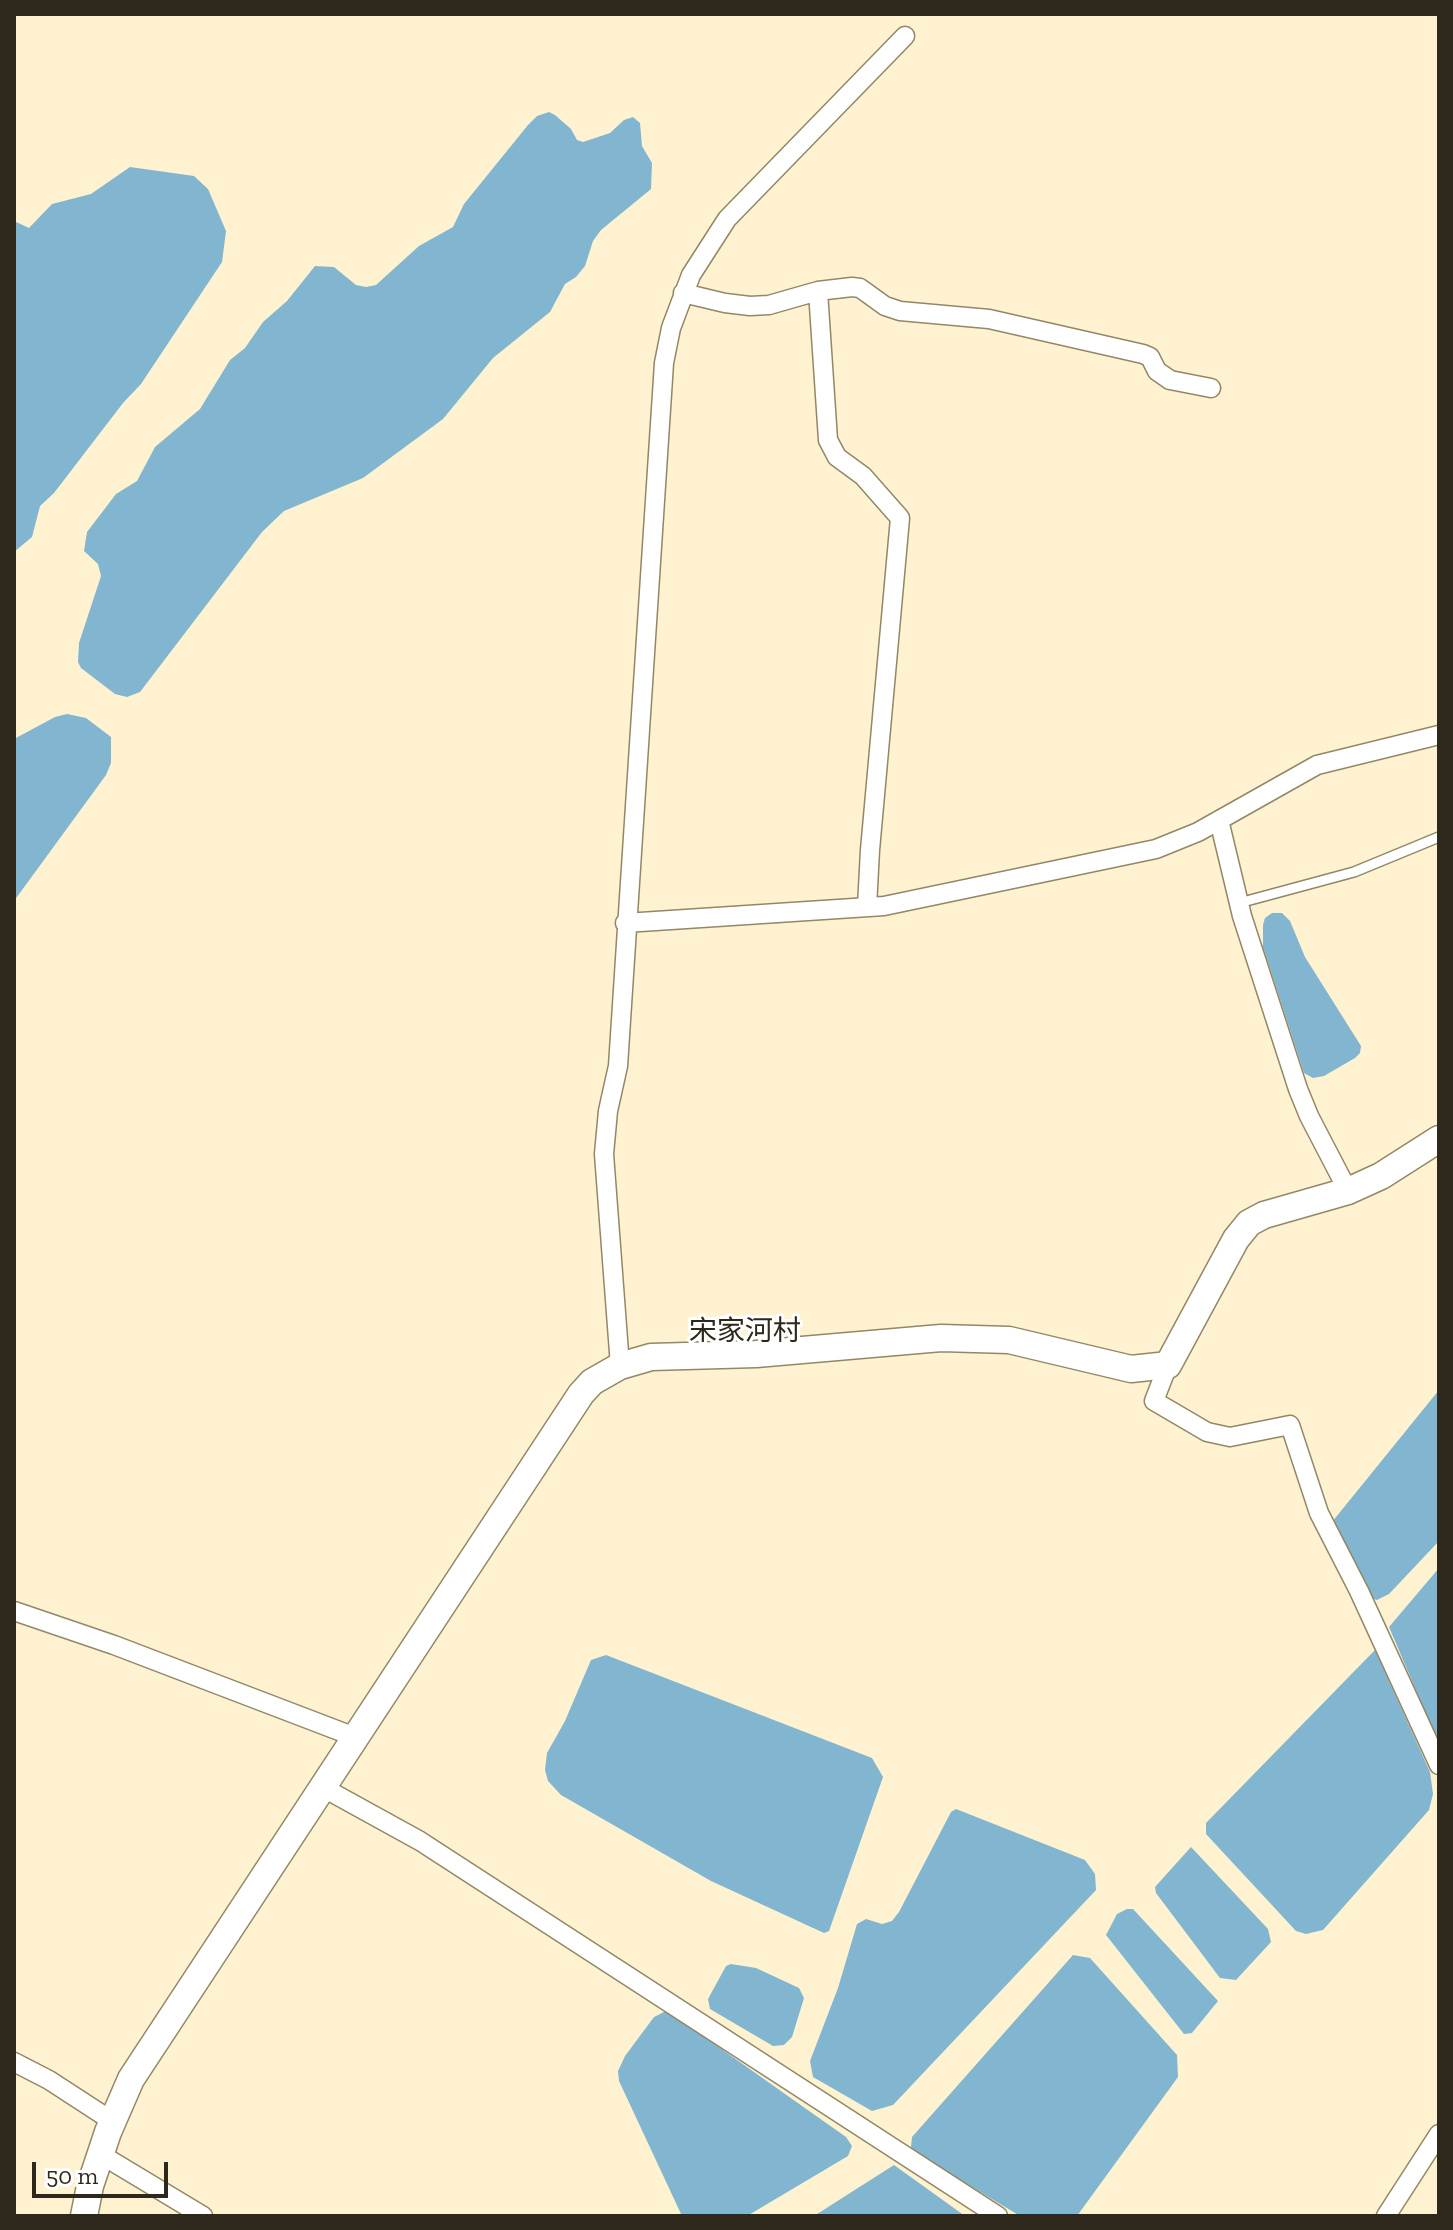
<!DOCTYPE html>
<meta charset="utf-8">
<style>
body{margin:0}
#map{position:relative;width:1453px;height:2230px;overflow:hidden;background:#fef2d0;font-family:"Zilla Slab",serif}
canvas{display:block}
.frame{position:absolute;inset:0;border:16px solid #2d281b;pointer-events:none}
.scale{position:absolute;left:32px;top:2162px;width:136px;height:36px;box-sizing:border-box;border:4px solid #2d281b;border-top:0;padding-left:10px;font-size:24px;line-height:28px;white-space:nowrap;color:#2d281b;-webkit-text-stroke:6px #fff;paint-order:stroke}
</style>
<div id="map">
<canvas width="1453" height="2230"></canvas>
<div class="frame"></div>
<div class="scale">50 m</div>
</div>
<script>
const context = document.querySelector('canvas').getContext('2d');
context.lineJoin = 'round';
function paint(path, color) { context.fillStyle = color; context.fill(path, 'evenodd'); }
const poly = rows => new Path2D(rows.map(r => 'M' + r).join(''));
function stroke(path, color, width, dash) { context.strokeStyle = color; context.lineWidth = width; context.lineCap = dash ? 'butt' : 'round'; context.setLineDash(dash || []); context.stroke(path); }
function label(font, color, halo, rows, align = 'center') {
  context.font = font + ' "Zilla Slab","Noto Sans SC",serif'; context.lineWidth = 6; context.setLineDash([]); context.textBaseline = 'middle'; context.strokeStyle = halo; context.fillStyle = color; for (const [text, x, y, turn = 0] of rows) {
    context.save(); context.translate(x, y); context.rotate((+turn || 0) * Math.PI / 180); context.textAlign = isNaN(turn) ? turn : align; if (halo) context.strokeText(text, 0, 0); context.fillText(text, 0, 0); context.restore();
  }
}
paint(poly([
 [549,112,555,115,571,129,577,140,583,142,610,133,624,120,633,117,640,123,642,146,652,163,651,189,601,230,593,241,585,266,576,277,565,284,550,312,493,358,443,419,363,478,284,511,262,532,140,692,127,697,115,694,81,668,78,662,79,643,101,576,98,564,84,551,87,532,116,494,137,481,155,447,200,409,230,360,245,348,263,322,287,301,315,266,334,267,356,285,366,287,376,285,419,246,453,227,464,204,528,125,537,116],
 [130,167,194,176,208,189,226,231,222,262,141,384,123,403,54,493,40,506,32,537,14,552,14,221,29,228,52,204,91,194],
 [67,714,86,718,111,737,111,763,106,775,14,901,14,739,55,717],
 [1272,913,1282,913,1290,921,1305,957,1361,1046,1360,1053,1355,1058,1324,1076,1313,1078,1304,1073,1263,947,1263,925,1265,918],
 [1439,1390,1439,1541,1389,1594,1377,1600,1371,1598,1332,1522],
 [1439,1568,1439,1744,1389,1627],
 [1375,1650,1430,1772,1433,1794,1429,1810,1323,1930,1306,1934,1296,1931,1206,1834,1206,1823],
 [606,1655,872,1758,883,1777,829,1931,824,1933,711,1881,561,1795,548,1781,545,1770,547,1753,565,1721,591,1660],
 [956,1809,1085,1860,1095,1874,1096,1890,893,2105,872,2111,813,2077,810,2061,838,1988,857,1924,866,1919,882,1924,892,1921,899,1912,951,1812],
 [1191,1847,1268,1929,1271,1942,1236,1980,1220,1978,1156,1893,1155,1887],
 [1127,1909,1133,1909,1218,2001,1192,2033,1184,2034,1106,1935,1117,1914],
 [1073,1955,1090,1958,1177,2055,1178,2077,1077,2216,1020,2216,914,2152,911,2147,912,2137],
 [731,1964,756,1968,799,1988,804,1998,792,2037,784,2045,773,2046,710,2009,708,1999,726,1966],
 [664,2012,669,2012,846,2137,852,2146,848,2156,747,2216,682,2216,619,2081,618,2071,625,2056,654,2017],
 [894,2165,965,2216,814,2216]
]), '#82b5d0');
const lane = poly([
 [1239,903,1354,872,1439,837]
]);
const street = poly([
 [818,291,828,440,837,457,863,476,900,518,870,850,867,907],
 [683,293,725,303,750,306,769,305,818,291,852,287,860,288,885,306,900,311,989,319,1143,354,1150,357,1157,371,1170,380,1211,388],
 [1219,820,1242,916,1298,1089,1309,1116,1348,1191],
 [625,923,884,906,1156,849,1198,832,1317,765,1439,735],
 [1168,1365,1154,1401,1207,1432,1230,1437,1290,1425,1319,1513,1359,1591,1439,1765],
 [620,1366,604,1154,608,1111,618,1066,664,363,671,328,691,275,727,219,905,36],
 [14,1611,114,1645,355,1737],
 [322,1787,420,1841,998,2216],
 [14,2062,49,2080,112,2121],
 [100,2154,203,2216],
 [1386,2216,1439,2134]
]);
const secondary = poly([
 [84,2216,90,2186,108,2132,131,2079,581,1394,592,1382,620,1366,651,1357,756,1354,941,1338,1009,1340,1131,1369,1168,1365,1236,1239,1249,1223,1264,1215,1348,1191,1381,1176,1439,1139]
]);
stroke(lane, '#928767', 12);
stroke(street, '#928767', 21);
stroke(secondary, '#928767', 29);
stroke(lane, '#fff', 9);
stroke(street, '#fff', 18);
stroke(secondary, '#fff', 26);
label('28px', '#2d281b', '#fff', [
 ["宋家河村",745,1332]
]);
</script>
